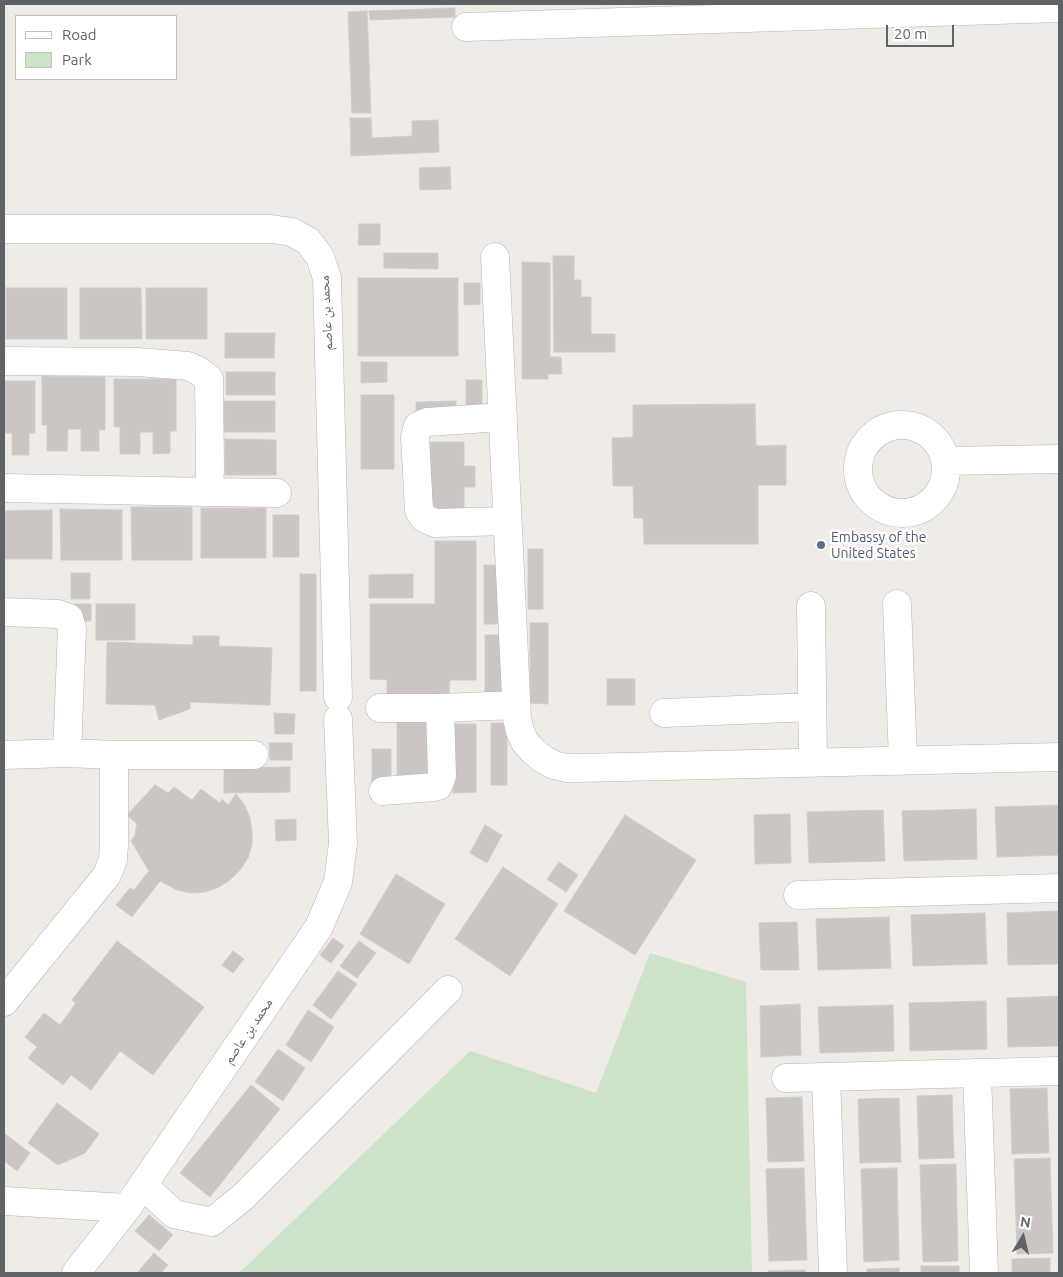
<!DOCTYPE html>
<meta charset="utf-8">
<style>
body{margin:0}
#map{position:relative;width:1063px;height:1277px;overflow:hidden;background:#efebe7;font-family:Ubuntu,sans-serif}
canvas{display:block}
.frame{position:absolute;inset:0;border:5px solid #5f6366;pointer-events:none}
.legend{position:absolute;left:15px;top:15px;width:162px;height:65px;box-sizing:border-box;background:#fff;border:1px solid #bfc1c2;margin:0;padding:6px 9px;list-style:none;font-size:15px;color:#5f6366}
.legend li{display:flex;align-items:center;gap:10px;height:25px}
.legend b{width:25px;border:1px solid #bfc1c2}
.north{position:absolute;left:998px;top:1212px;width:50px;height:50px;-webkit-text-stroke:4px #fff;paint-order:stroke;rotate:9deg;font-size:14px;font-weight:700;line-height:20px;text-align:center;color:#5f6366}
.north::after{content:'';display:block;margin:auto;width:18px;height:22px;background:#5f6366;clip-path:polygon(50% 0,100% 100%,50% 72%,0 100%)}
.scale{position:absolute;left:886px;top:25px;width:68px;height:22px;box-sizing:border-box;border:2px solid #5f6366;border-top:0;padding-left:6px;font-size:15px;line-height:18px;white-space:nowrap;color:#5f6366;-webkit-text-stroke:4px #fff;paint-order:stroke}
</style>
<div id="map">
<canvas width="1063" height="1277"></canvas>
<div class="frame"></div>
<ul class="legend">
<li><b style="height:6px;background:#fff"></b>Road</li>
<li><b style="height:14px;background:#cde3c7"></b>Park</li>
</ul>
<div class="north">N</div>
<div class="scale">20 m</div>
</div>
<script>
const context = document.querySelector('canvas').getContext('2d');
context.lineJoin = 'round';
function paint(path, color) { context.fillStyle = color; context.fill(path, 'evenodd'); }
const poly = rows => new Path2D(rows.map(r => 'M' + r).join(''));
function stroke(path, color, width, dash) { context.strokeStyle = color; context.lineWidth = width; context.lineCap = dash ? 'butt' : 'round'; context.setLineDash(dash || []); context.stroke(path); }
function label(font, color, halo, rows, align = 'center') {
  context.font = font + ' Ubuntu,"Noto Naskh Arabic",sans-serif'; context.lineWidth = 5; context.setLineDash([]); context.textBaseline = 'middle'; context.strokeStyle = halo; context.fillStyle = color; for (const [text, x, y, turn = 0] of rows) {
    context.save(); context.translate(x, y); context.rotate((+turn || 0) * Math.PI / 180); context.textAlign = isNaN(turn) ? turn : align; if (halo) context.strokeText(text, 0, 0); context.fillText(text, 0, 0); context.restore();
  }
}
paint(poly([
 [650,953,746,982,752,1273,239,1273,470,1051,596,1093]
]), '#cde3c7');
const building = poly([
 [455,8,455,17,370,20,369,11,455,8],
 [367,11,371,113,352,113,348,12,367,11],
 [350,118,371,118,372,138,412,136,412,121,438,120,439,152,351,156,350,118],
 [450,167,451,189,420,190,419,168,450,167],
 [359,224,380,224,380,245,358,245,359,224],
 [384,253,438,253,438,269,384,268,384,253],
 [553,256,574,256,574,280,581,280,581,297,591,297,591,334,615,334,615,352,554,352,553,256],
 [522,262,550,263,550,357,561,357,562,374,548,374,548,379,522,379,522,262],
 [358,278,458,278,458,356,358,356,358,278],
 [464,283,480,283,480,304,464,305,464,283],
 [6,288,67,288,67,339,6,339,6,288],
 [80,288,141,288,142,339,80,339,80,288],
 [146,288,207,288,207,339,146,339,146,288],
 [225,333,275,333,274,358,225,358,225,333],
 [361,362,387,362,387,382,361,383,361,362],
 [226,372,275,372,275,395,226,395,226,372],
 [42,376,105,377,105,430,99,430,99,451,81,451,81,429,68,429,67,451,47,451,47,425,42,425,42,376],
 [114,379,176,379,176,431,170,431,170,453,153,454,153,432,140,432,140,454,120,454,120,427,114,427,114,379],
 [466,380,482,380,482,416,466,416,466,380],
 [4,381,35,381,35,433,29,433,29,455,12,455,12,433,4,433,4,381],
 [361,395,394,395,394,469,361,469,361,395],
 [224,401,275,401,275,432,224,432,224,401],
 [456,401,456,417,416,417,416,402,456,401],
 [755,404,756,446,786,445,786,485,758,485,758,544,644,544,643,518,634,518,633,486,613,486,612,438,633,437,633,405,755,404],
 [225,439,276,440,276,475,225,475,225,439],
 [424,442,464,442,464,466,475,466,475,487,464,487,464,513,424,513,424,442],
 [131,507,192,507,192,560,132,560,131,507],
 [201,508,266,508,266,558,201,558,201,508],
 [60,509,122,510,122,560,61,560,60,509],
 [52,510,52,559,4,559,4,511,52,510],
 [273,515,299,515,299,557,273,557,273,515],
 [435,541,476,541,476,680,450,680,449,695,387,696,387,680,370,679,370,604,435,604,435,541],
 [528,549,543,549,543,609,528,609,528,549],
 [484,565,503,565,503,624,484,624,484,565],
 [71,573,90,573,90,599,71,599,71,573],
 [300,574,316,574,316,691,300,691,300,574],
 [413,574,413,598,369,598,369,575,413,574],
 [75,604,91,604,91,621,75,621,75,604],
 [96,604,135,604,135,640,96,640,96,604],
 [530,623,548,623,548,704,530,703,530,623],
 [485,635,505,635,505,695,485,695,485,635],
 [193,636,219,636,219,646,272,648,270,705,190,702,190,709,159,720,155,705,106,704,107,642,193,645,193,636],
 [607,679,635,679,635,705,607,705,607,679],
 [274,713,295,714,294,734,275,734,274,713],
 [397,713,432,713,432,784,397,784,397,713],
 [491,723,507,723,507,785,491,785,491,723],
 [453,724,476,724,476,792,453,793,453,724],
 [269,743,292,743,292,760,270,760,269,743],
 [372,749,391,749,391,784,372,784,372,749],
 [290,767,290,792,224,793,224,768,290,767],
 [155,785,168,793,174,787,192,800,201,789,220,803,222,799,228,805,236,794,244,804,250,818,252,831,252,845,248,858,240,870,230,880,219,887,205,892,191,893,177,890,160,881,132,917,116,905,130,888,134,890,149,871,131,841,135,835,137,824,127,815,155,785],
 [1059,805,1059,855,997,857,995,807,1059,805],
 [976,809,977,859,904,861,902,811,976,809],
 [883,810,885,861,809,863,807,812,883,810],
 [790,814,791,863,755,864,754,815,790,814],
 [625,815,696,860,635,955,564,911,625,815],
 [296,819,296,840,276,841,275,820,296,819],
 [485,825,502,835,487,863,470,853,485,825],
 [559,862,578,875,566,892,547,879,559,862],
 [503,867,558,904,510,976,455,939,503,867],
 [396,874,445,904,409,964,360,934,396,874],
 [1059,911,1059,964,1008,965,1007,913,1059,911],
 [985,913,987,964,913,966,911,915,985,913],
 [889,917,891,968,818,970,816,919,889,917],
 [797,922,799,970,761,970,759,923,797,922],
 [333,938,344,946,331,963,320,955,333,938],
 [117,941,204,1007,153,1075,120,1051,91,1090,71,1075,63,1085,28,1058,37,1047,25,1037,44,1013,60,1025,76,1003,72,1000,117,941],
 [359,941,376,953,357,978,340,966,359,941],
 [233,951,244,959,233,973,222,965,233,951],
 [338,971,357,984,331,1019,313,1005,338,971],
 [1059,996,1059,1046,1008,1047,1007,998,1059,996],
 [986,1001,987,1049,910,1051,909,1003,986,1001],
 [800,1004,801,1055,761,1057,760,1006,800,1004],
 [893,1005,894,1051,820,1053,818,1007,893,1005],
 [308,1010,334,1027,311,1062,286,1045,308,1010],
 [278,1049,305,1068,283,1101,255,1082,278,1049],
 [251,1085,280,1109,210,1197,180,1173,251,1085],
 [1047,1088,1049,1153,1012,1154,1010,1089,1047,1088],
 [952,1095,954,1158,919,1159,917,1096,952,1095],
 [802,1097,804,1161,768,1162,766,1098,802,1097],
 [899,1098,901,1162,860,1163,858,1099,899,1098],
 [57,1103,99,1134,85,1153,58,1165,28,1143,57,1103],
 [4,1133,30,1153,17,1171,4,1161,4,1133],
 [1050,1158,1053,1253,1017,1254,1014,1159,1050,1158],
 [956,1164,958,1261,923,1262,920,1165,956,1164],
 [804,1168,807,1260,769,1261,766,1169,804,1168],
 [897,1168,899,1260,864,1262,861,1169,897,1168],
 [149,1215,173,1235,159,1251,135,1231,149,1215],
 [154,1253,168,1265,161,1273,137,1273,154,1253],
 [1050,1258,1050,1273,1012,1273,1012,1259,1050,1258],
 [921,1266,959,1266,959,1273,921,1273,921,1266],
 [899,1268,899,1273,867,1273,867,1269,899,1268],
 [805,1270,805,1273,768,1273,768,1271,805,1270]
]);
paint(building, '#cbc6c4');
stroke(building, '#d3ccc6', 1);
const minor = poly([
 [466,27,1059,8],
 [4,229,271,229,292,232,308,241,320,257,327,278,338,697],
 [495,257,517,718,520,731,525,742,533,751,543,759,554,765,566,768,579,768,1059,757],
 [4,361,138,362,188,366,199,371,209,379,210,467,209,492,4,488],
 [503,417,427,422,418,426,415,437,419,510,424,518,435,523,507,521],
 '858 469a44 44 0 1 1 88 0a44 44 0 1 1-88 0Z',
 [946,461,1059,459],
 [209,492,277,493],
 [897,604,903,761],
 [811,606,813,763],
 [4,612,58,614,69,618,72,629,67,753],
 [380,708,440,708,516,705],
 [664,713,812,707],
 [4,755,67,753,114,755,114,844,113,860,107,875,4,1002],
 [114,755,254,755],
 [383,791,434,787,438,786,442,776,440,708],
 [798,895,1059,888],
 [977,1073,984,1273],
 [826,1077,833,1273],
 [786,1078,1059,1071],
 [143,1185,174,1214,212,1222,244,1196,448,990],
 [4,1201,127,1208],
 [76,1273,127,1208,319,927,338,882,343,843,338,719]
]);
stroke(minor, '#b2b5b8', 29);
stroke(minor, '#fff', 28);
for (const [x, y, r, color] of [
 [821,545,5,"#5c6f8a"]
]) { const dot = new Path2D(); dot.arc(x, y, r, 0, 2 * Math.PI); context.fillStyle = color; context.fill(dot); stroke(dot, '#fff', 2); }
label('14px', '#5f6366', '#fff', [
 ["محمد بن عاصم",326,313,-93],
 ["محمد بن عاصم",248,1031,-56]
]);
label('14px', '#4e5e75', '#fff', [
 ["Embassy of the",831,537],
 ["United States",831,553]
], 'left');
</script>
